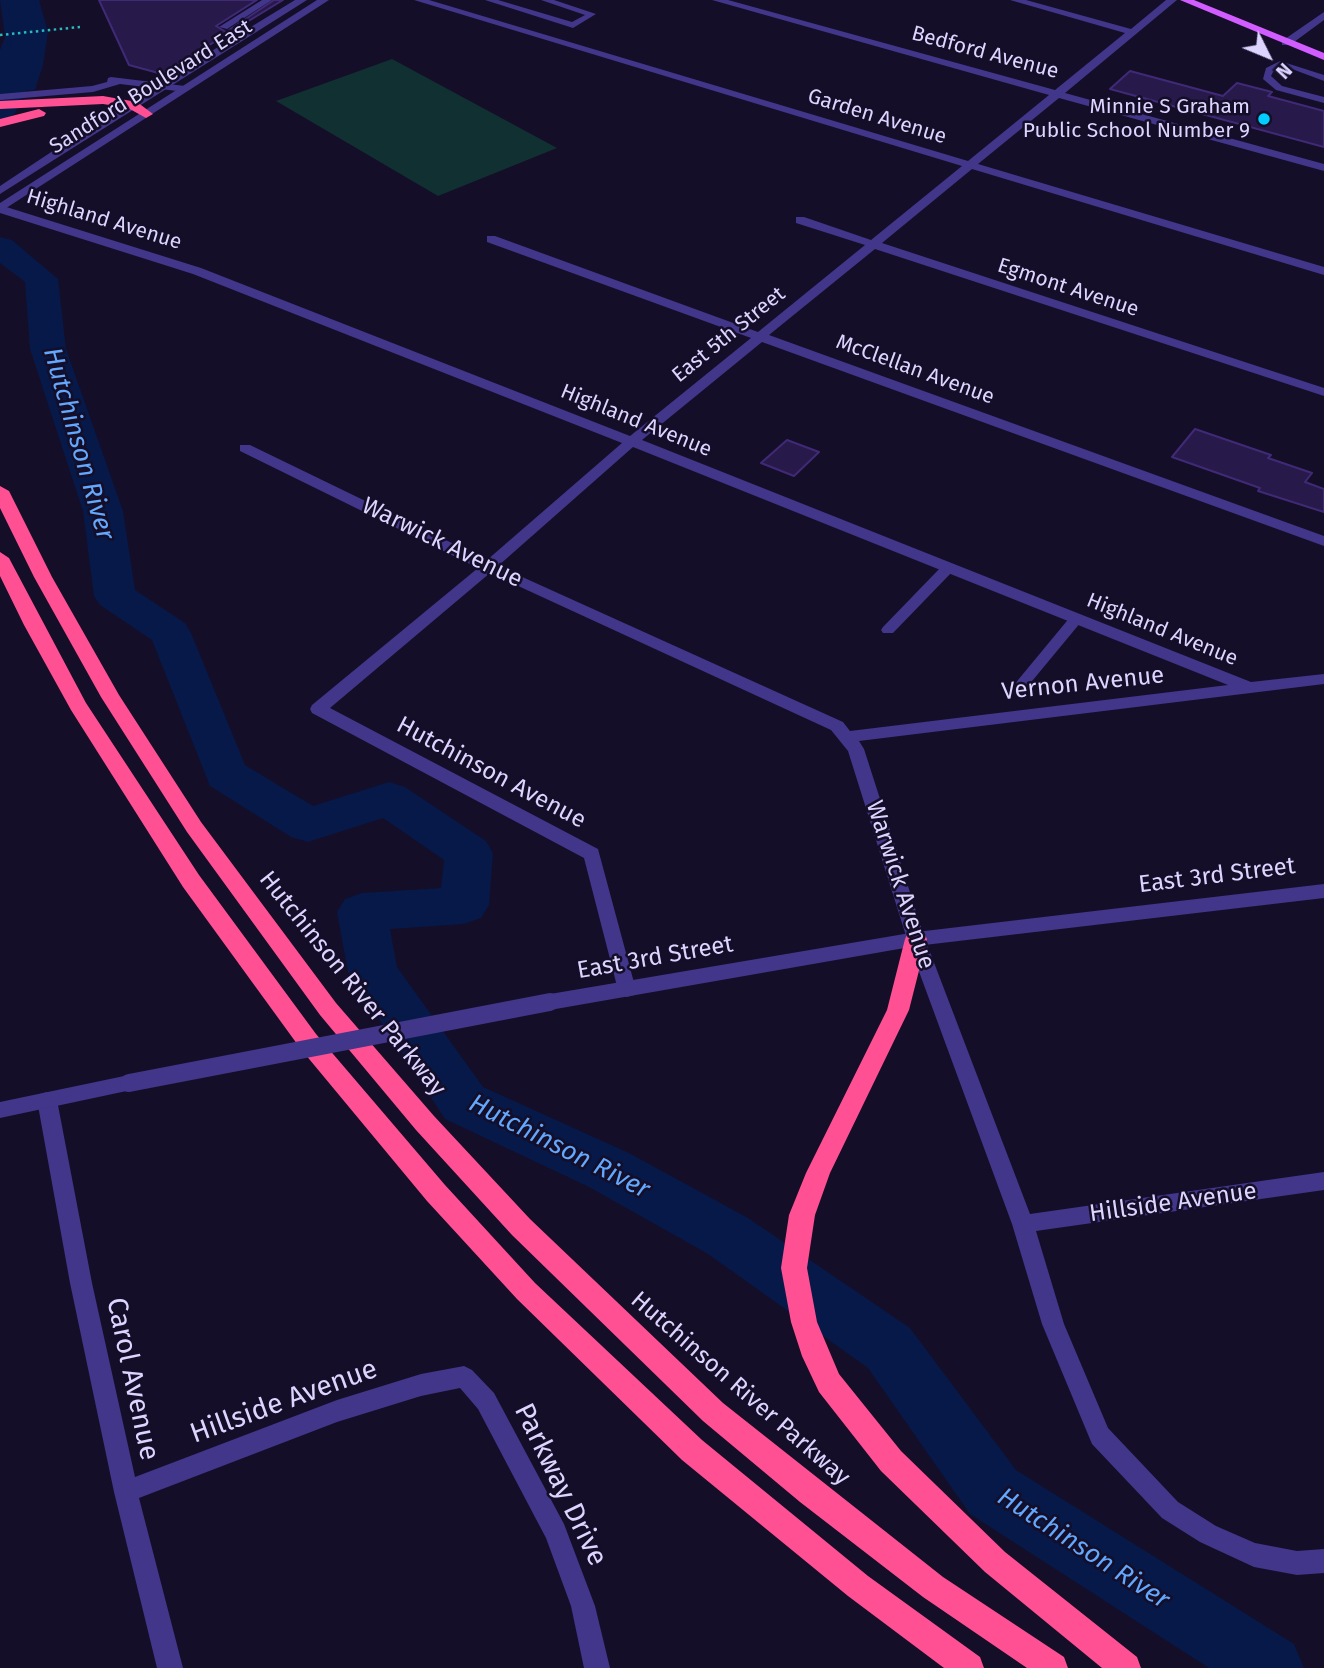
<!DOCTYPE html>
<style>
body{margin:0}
#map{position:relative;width:1324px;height:1668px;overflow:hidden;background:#150e28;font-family:"Fira Sans",sans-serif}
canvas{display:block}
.north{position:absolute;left:1233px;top:21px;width:70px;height:70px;-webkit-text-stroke:5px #150e28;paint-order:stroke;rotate:133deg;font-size:19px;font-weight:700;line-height:28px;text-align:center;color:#ddd5ff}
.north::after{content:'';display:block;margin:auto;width:24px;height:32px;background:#ddd5ff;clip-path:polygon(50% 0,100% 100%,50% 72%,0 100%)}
</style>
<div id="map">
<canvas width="1324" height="1668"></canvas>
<div class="north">N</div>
</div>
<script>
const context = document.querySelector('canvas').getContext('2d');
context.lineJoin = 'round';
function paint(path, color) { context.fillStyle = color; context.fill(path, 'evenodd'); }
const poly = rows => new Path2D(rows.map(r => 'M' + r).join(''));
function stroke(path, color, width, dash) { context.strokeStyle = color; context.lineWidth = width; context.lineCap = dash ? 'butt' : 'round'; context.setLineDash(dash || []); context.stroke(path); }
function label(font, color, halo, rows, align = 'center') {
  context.font = font + ' "Fira Sans",sans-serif'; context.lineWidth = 5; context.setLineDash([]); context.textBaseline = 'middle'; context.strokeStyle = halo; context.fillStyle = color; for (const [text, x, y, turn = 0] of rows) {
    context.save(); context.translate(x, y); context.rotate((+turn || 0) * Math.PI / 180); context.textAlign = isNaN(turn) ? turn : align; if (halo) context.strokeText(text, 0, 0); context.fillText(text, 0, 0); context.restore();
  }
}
paint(poly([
 [392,59,557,148,438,196,276,101]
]), '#113032');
paint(poly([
 [0,0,39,0,48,32,43,65,35,90,0,93,0,50,5,37]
]), '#071948');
paint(poly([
 [9,0,35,0,39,64,15,113,10,119,0,122,0,85,11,64,9,0],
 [0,237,12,240,58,279,66,349,123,511,135,590,185,623,191,633,245,765,313,806,389,782,405,787,486,841,493,853,489,905,481,918,464,924,390,929,397,967,483,1087,629,1153,748,1218,910,1328,1016,1470,1294,1644,1304,1668,1209,1668,970,1514,868,1368,708,1254,589,1187,445,1119,348,972,337,912,345,899,362,893,441,888,444,860,383,818,308,842,291,837,210,786,152,640,100,605,94,596,83,511,30,349,25,282,0,263,0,237]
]), '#071948');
const building = poly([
 [99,0,257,0,216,26,226,32,274,0,283,0,162,74,129,65,99,0],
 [1130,71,1223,96,1237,83,1272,92,1268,96,1324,111,1324,147,1110,89,1130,71],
 [1195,429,1271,455,1268,458,1312,473,1305,482,1324,489,1324,512,1258,491,1260,488,1172,457,1195,429],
 [787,440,819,452,794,476,761,463,787,440]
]);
paint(building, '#27194a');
stroke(building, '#402a77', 2);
stroke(poly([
 [0,35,80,27]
]), '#28babf', 2.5, [2.5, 3.5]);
paint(poly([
 [262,0,272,0,227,29,219,27,262,0],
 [485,0,498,0,572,22,585,15,541,0,554,0,596,14,573,28,485,0],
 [1280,61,1324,75,1324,81,1284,66,1273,72,1271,76,1282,86,1324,97,1324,103,1276,90,1263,79,1266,68,1280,61],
 [111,77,185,86,190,89,185,92,120,84,93,92,0,100,0,94,92,86,107,82,108,78,111,77],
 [948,564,955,568,953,571,893,633,883,633,881,630,883,627,943,565,948,564],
 [1076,614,1083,619,1081,622,1028,686,1018,686,1016,683,1018,680,1071,616,1076,614]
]), '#413689');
paint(poly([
 [414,0,429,0,968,161,1049,95,712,0,728,0,1055,90,1125,33,1010,0,1026,0,1131,29,1166,0,1177,0,1065,93,1324,164,1324,171,1059,98,978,164,1324,267,1324,275,972,169,882,243,1324,388,1324,396,875,249,769,335,1324,536,1324,546,762,342,642,440,1251,682,1324,674,1324,684,859,741,864,749,925,939,1030,1214,1324,1172,1324,1190,1036,1231,1064,1324,1108,1428,1178,1502,1216,1526,1255,1543,1297,1551,1324,1549,1324,1573,1297,1575,1254,1567,1200,1542,1162,1518,1092,1444,1042,1324,1012,1224,907,939,848,751,831,730,490,573,330,708,598,849,636,990,634,995,627,997,620,995,618,990,584,858,312,713,310,709,312,705,478,568,240,451,240,445,250,445,487,560,622,443,193,274,0,213,0,205,201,268,630,436,751,338,487,242,487,236,495,236,758,332,865,245,796,223,796,217,804,217,871,240,962,166,414,0],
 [633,447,1228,685,850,731,843,722,498,566,633,447],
 [1324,12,1324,20,1290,45,1282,45,1282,41,1324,12],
 [47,1092,54,1094,57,1100,92,1283,135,1477,337,1400,421,1374,464,1366,472,1370,494,1393,564,1524,595,1606,610,1668,584,1668,571,1606,546,1538,478,1409,460,1388,421,1396,337,1422,139,1498,183,1668,157,1668,114,1492,70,1283,37,1100,40,1094,47,1092]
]), '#413689');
paint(poly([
 [295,0,307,0,0,194,0,186,110,113,295,0],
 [317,0,329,0,0,212,0,203,317,0],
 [1324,884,1324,898,916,946,550,1010,543,1007,540,1002,543,997,550,994,916,932,1324,884],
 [129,1075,136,1077,139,1083,136,1089,0,1118,0,1102,129,1075]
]), '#413689');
paint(poly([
 [1180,0,1194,0,1324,53,1324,60,1180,0]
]), '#d15cff');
paint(poly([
 [103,96,137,102,153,114,146,118,128,108,103,104,0,109,0,101,103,96],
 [39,109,46,113,44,116,0,127,0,119,39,109],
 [0,486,9,491,52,577,119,695,201,822,336,1003,434,1116,530,1219,723,1403,943,1577,1064,1657,1068,1668,1027,1668,923,1597,800,1502,703,1421,512,1235,416,1130,320,1015,187,832,101,697,34,577,0,508,0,486],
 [0,552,9,558,86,703,199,875,316,1034,445,1185,535,1283,702,1440,868,1576,980,1657,984,1668,944,1668,848,1596,682,1460,517,1299,427,1201,300,1048,183,887,71,710,24,625,0,576,0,552],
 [916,930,924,933,927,939,909,1010,830,1173,815,1215,807,1268,817,1322,839,1374,901,1451,1005,1552,1137,1657,1141,1668,1102,1668,985,1572,881,1471,819,1392,802,1356,791,1322,781,1268,789,1215,806,1173,887,1010,905,939,908,933,916,930]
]), '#ff5093');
stroke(poly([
 [129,1083,550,1002]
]), '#413689', 18);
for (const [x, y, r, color] of [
 [1264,119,7,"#01ceff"]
]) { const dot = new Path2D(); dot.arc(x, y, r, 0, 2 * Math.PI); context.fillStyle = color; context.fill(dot); stroke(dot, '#150e28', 2.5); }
label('21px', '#ddd5ff', '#150e28', [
 ["Bedford Avenue",985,53,15],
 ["Sandford Boulevard East",151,87,-32],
 ["Garden Avenue",877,117,17],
 ["Highland Avenue",104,220,17],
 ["Egmont Avenue",1068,288,18],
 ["East 5th Street",729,335,-39],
 ["McClellan Avenue",915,370,20],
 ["Highland Avenue",636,421,22],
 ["Highland Avenue",1162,630,22]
]);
label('21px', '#ddd5ff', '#150e28', [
 ["Minnie S Graham",1250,107],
 ["Public School Number 9",1250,131]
], 'right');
label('24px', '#ddd5ff', '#150e28', [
 ["Warwick Avenue",442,543,26],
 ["Vernon Avenue",1083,684,-6],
 ["Hutchinson Avenue",491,773,28],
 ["East 3rd Street",1217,876,-7],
 ["Warwick Avenue",900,885,72],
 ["East 3rd Street",655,958,-10],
 ["Hutchinson River Parkway",352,984,51],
 ["Hillside Avenue",1173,1203,-8],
 ["Hutchinson River Parkway",740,1389,41]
]);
label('italic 26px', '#63a8ff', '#150e28', [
 ["Hutchinson River",78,444,74],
 ["Hutchinson River",559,1147,27],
 ["Hutchinson River",1083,1549,33]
]);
label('28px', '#ddd5ff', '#150e28', [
 ["Carol Avenue",132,1379,78],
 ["Hillside Avenue",284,1402,-20],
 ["Parkway Drive",560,1485,64]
]);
</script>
